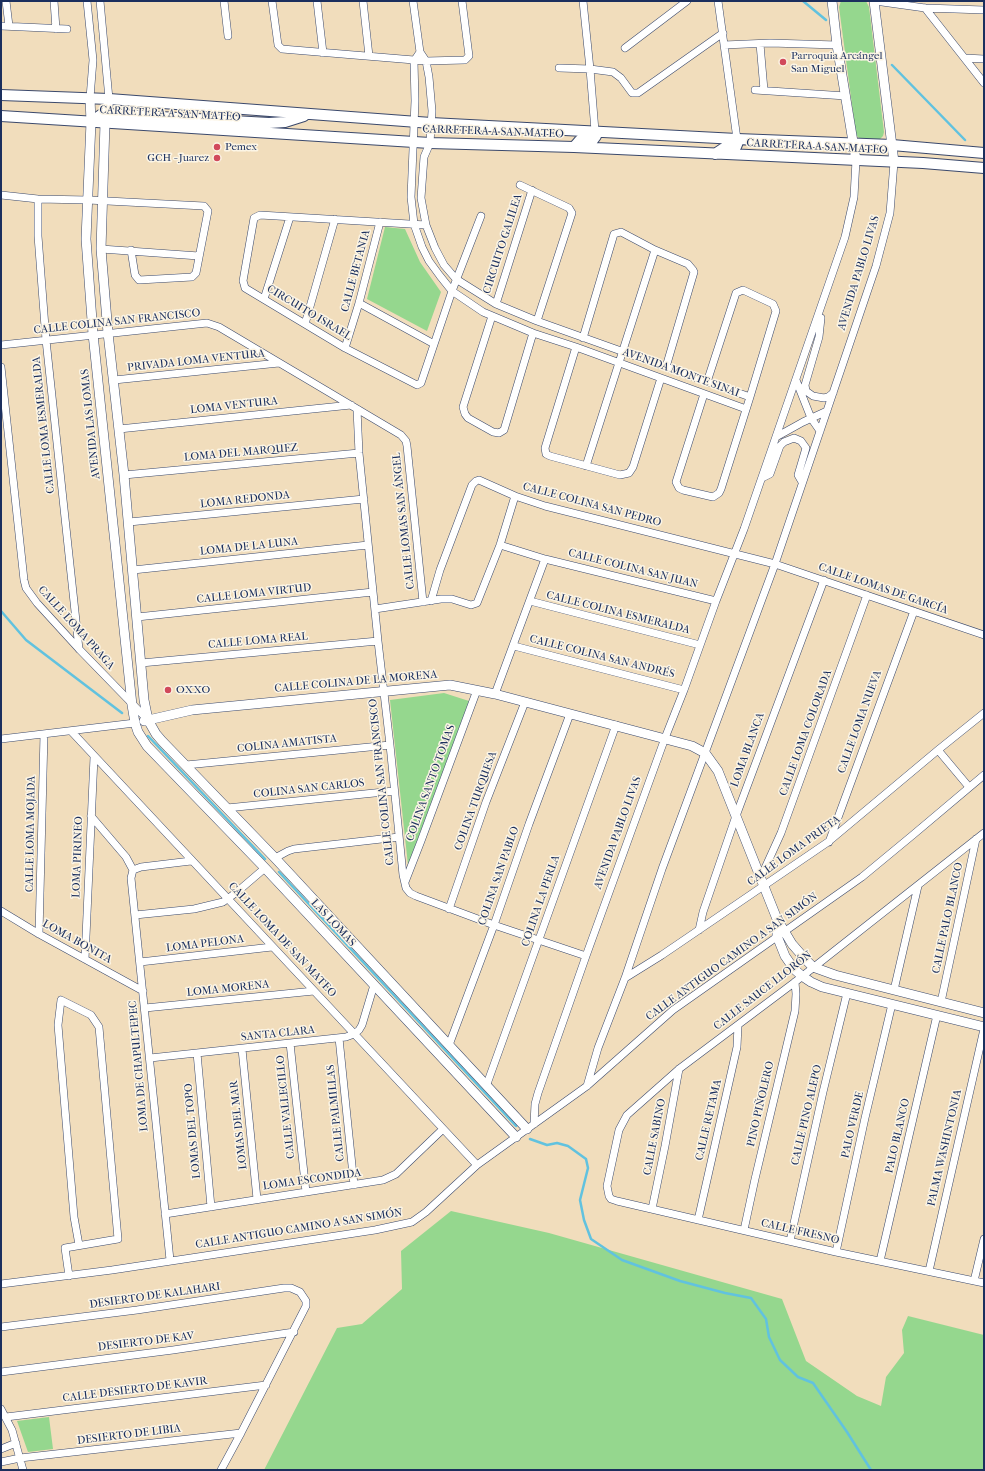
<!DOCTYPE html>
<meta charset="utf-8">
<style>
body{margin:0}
#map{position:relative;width:985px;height:1471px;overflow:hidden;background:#f1ddbc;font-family:"IM FELL French Canon",serif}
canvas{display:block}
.frame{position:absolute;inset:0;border:2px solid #1b2f5e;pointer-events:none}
</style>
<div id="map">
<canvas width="985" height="1471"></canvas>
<div class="frame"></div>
</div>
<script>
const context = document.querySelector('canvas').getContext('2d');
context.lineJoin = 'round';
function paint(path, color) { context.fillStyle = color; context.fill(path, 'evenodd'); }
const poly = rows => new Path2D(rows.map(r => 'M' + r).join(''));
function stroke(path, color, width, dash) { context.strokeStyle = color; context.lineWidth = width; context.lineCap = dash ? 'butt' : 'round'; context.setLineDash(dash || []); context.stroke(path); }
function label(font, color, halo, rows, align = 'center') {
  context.font = font + ' "IM FELL French Canon",serif'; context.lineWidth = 3; context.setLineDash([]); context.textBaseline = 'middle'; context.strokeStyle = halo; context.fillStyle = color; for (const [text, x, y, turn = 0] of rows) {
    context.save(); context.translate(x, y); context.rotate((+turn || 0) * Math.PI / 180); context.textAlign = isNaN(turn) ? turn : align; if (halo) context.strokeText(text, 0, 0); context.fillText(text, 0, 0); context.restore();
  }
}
paint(poly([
 [841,1,866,1,869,7,884,132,883,136,877,142,862,141,856,135,839,7],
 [385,227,405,229,420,262,441,292,427,331,367,299],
 [444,693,469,701,408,865,390,700],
 [451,1211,549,1233,782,1299,806,1361,857,1396,881,1406,886,1377,904,1353,902,1330,908,1316,984,1335,984,1470,264,1470,337,1328,362,1324,402,1289,401,1251],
 [49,1417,53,1449,28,1452,17,1421]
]), '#95d78e');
stroke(poly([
 [803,1,826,20],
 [892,65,965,140],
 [1,611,26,640,122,713],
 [148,736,265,859],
 [279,872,516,1126],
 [530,1139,547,1145,557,1143,568,1146,586,1159,588,1168,580,1200,584,1220,591,1239,622,1260,680,1281,725,1293,751,1298,766,1319,769,1337,780,1360,798,1377,813,1383,847,1432,871,1470]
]), '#61c2df', 2.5);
const minor = poly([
 [6,1,9,26],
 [54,1,56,29],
 [87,1,93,60,90,98],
 [100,1,109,99],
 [224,1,228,36],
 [272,1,278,45,282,49,426,61,465,60,469,56,462,1],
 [317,1,323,53],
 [363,1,369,56],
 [413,1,420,52,426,61,429,77,432,111,430,143,424,157,421,198,426,225,435,248,444,265,456,279,496,304,537,321,750,397],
 [583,1,590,69,595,131],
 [718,1,737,139],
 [875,1,925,8,984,10],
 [925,8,984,83],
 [1,26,67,29],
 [760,44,764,90],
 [724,45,770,43,837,45],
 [625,48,687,1],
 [420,52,414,61,415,101,411,197,414,224,422,247,429,261,440,276,452,291,483,312,533,333,576,347,746,409],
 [965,58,984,59],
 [559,68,590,69,613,72,621,78,632,93,638,93,723,33],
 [755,90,846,96],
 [520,185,569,208,572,213,537,321],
 [1,195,38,199,88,200,204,206,208,211,196,273,192,277,139,280,135,275,131,250],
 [38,199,38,236,46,340,79,649],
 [426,225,260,215,254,218,243,281,244,284,245,288,345,348,417,385,421,383,452,291,481,216],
 [101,249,199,256],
 [264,299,290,217],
 [359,303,434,344],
 [496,304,532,190],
 [492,316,463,407,465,414,468,418,493,432,499,433,504,430,533,333],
 [821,318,819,337,805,385,806,391,813,396,824,398,828,397,833,393],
 [305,324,335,219],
 [583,338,614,234,621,232,655,250,688,264,693,270,694,272,666,367],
 [1,345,207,323,219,327,401,435,406,441,407,446,423,602],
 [576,347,545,448,546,454,550,456,620,475,629,473,633,467,661,378],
 [345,348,359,303,380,222],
 [1,367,24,580,26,588,37,603,79,649,148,720],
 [114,380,279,363],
 [796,380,811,418,820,431],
 [704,394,676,482,679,488,683,490,713,497,719,493,721,489,750,397,776,311,773,304,743,290,736,293,707,382],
 [357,409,359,453,378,641,390,745,403,875,406,888,410,893,416,896,494,925,586,956],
 [119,429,351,405],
 [776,437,803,422,827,411],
 [586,466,655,250],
 [124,475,359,453],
 [762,478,770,474,780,446,784,442,794,438,801,441,806,448,798,475,802,482],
 [129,522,364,499],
 [500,545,545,559,716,601],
 [133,570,368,545],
 [431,601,440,570,472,485,476,481,479,480,515,496,545,506,775,564,984,635],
 [530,601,700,645],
 [375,609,441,599,452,599,471,605,477,603,500,545,515,496],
 [137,617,373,592],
 [514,646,684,690],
 [141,663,378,641],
 [495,694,545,559],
 [71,731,477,1165],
 [1,739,135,723],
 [938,750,969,787],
 [186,765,390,745],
 [227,808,394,791],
 [91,816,126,857,133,870],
 [984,833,795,982,679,1069,627,1115,619,1130,607,1186,609,1196,611,1199,617,1201,836,1252,984,1283],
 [829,842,914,611],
 [275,858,288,851,294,849,399,837],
 [133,870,131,878,170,1260],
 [133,870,141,867,191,861],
 [761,877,781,833,867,595],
 [405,882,421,841,477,690],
 [449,909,486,802,525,702],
 [1,911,39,934,143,991],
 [135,915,194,909,223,902,237,892,265,868],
 [699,930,703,912,736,816,824,580],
 [39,934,44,734],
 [85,959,94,757],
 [140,962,272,947],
 [625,978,662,955,828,842,938,750,984,713],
 [894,990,918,886],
 [941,1002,976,839],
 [145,1008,314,991],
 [339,1038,354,1185],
 [290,1043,306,1192],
 [449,1045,494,925,529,824,570,714],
 [242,1049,257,1199],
 [197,1053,211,1207],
 [150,1058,346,1037,354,1034,359,1030,362,1025,374,985],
 [487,1084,616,725],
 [587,1086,598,1048,625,978,662,869,775,564,876,266,890,213,894,162],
 [534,1124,535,1104,538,1093,586,956,665,738,684,690,716,601,744,529,845,237,854,197,856,160],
 [652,1209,665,1146,679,1069],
 [165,1214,383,1180,396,1174,443,1129],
 [698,1220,737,1047,738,1025],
 [744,1230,755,1179,795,1011,796,994,795,982],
 [790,1241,823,1092,847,993],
 [836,1252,865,1118,892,1004],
 [880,1261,937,1015],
 [929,1271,984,1029],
 [69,1276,65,1248,118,1239,99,1027,91,1015,61,1000,58,1025,74,1217,79,1245],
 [974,1281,984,1239],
 [1,1284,112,1270,375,1230,412,1222,426,1212,477,1165,587,1086,673,1010,862,877,914,834,984,775],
 [1,1327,137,1310,284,1288,291,1288,300,1292,306,1301,306,1306,241,1433,221,1470],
 [1,1372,173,1350,294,1332],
 [1,1409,12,1430,23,1470],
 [6,1417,266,1385],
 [1,1449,16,1443],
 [1,1462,20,1458,241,1433]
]);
const tertiary = poly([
 [832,1,837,45,856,160],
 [874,1,894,162],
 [90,98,91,122,86,239,93,334,132,705,135,723,138,732,147,746,265,868,516,1137],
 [109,99,105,123,101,249,108,333,124,475,144,700,148,720,156,734,162,741,275,858,527,1129],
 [144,721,192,710,450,685,495,694,692,746,705,753,718,771,777,919,792,944,806,960,813,967,835,975,984,1013],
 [777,921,777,936,785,956,794,969,802,976,811,982,822,987,984,1027]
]);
const secondary = poly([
 [1,95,109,99,431,123,737,139,892,145,984,153],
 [1,116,430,143,574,147,923,163,984,168],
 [91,122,102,114,106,114,269,123,285,122,304,116],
 [574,147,580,140,593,140,596,136,595,131],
 [715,154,724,148,736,147,738,142,737,139]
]);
stroke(minor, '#3b496c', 8);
stroke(tertiary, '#3b496c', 10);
stroke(secondary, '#3b496c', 12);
stroke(minor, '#fff', 7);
stroke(tertiary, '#fff', 9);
stroke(secondary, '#fff', 10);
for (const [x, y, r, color] of [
 [783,62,4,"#d1495b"],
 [217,147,4,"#d1495b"],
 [217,158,4,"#d1495b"],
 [168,690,4,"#d1495b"]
]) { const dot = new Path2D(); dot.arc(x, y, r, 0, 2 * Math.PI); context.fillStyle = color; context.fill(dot); stroke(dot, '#fcf5e5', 1.5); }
label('11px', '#1b2f5e', '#fcf5e5', [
 ["Parroquia Arcángel",791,56],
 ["San Miguel",791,69],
 ["Pemex",225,147],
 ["GCH - Juarez",209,158,"right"],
 ["OXXO",176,690]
], 'left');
label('11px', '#1b2f5e', '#fcf5e5', [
 ["CARRETERA A SAN MATEO",170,114,3],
 ["CARRETERA A SAN MATEO",493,132,2],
 ["CARRETERA A SAN MATEO",817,147,3],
 ["CIRCUITO GALILEA",503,244,-72],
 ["CALLE BETANIA",356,271,-75],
 ["AVENIDA PABLO LIVAS",859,273,-73],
 ["CIRCUITO ISRAEL",309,313,31],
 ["CALLE COLINA SAN FRANCISCO",117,322,-6],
 ["PRIVADA LOMA VENTURA",196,361,-6],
 ["AVENIDA MONTE SINAI",681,373,20],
 ["LOMA VENTURA",234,406,-6],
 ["AVENIDA LAS LOMAS",91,424,-96],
 ["CALLE LOMA ESMERALDA",44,425,-96],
 ["LOMA DEL MARQUEZ",241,453,-5],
 ["LOMA REDONDA",245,500,-6],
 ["CALLE COLINA SAN PEDRO",592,505,15],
 ["CALLE LOMAS SAN ÁNGEL",404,521,-96],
 ["LOMA DE LA LUNA",249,547,-6],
 ["CALLE COLINA SAN JUAN",633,569,14],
 ["CALLE LOMAS DE GARCÍA",883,589,19],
 ["CALLE LOMA VIRTUD",254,594,-6],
 ["CALLE COLINA ESMERALDA",618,613,14],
 ["CALLE LOMA PRAGA",76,628,48],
 ["CALLE LOMA REAL",258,641,-5],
 ["CALLE COLINA SAN ANDRÉS",602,657,14],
 ["CALLE COLINA DE LA MORENA",356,682,-5],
 ["CALLE LOMA NUEVA",860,722,-70],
 ["CALLE LOMA COLORADA",806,733,-70],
 ["COLINA AMATISTA",287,744,-6],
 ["LOMA BLANCA",748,750,-70],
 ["CALLE COLINA SAN FRANCISCO",382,782,-96],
 ["COLINA SANTO TOMAS",431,783,-70],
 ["COLINA SAN CARLOS",309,789,-6],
 ["COLINA TURQUESA",476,801,-70],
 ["AVENIDA PABLO LIVAS",618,833,-70],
 ["CALLE LOMA MOJADA",31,834,-89],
 ["CALLE LOMA PRIETA",794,851,-36],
 ["LOMA PIRINEO",78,857,-88],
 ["COLINA SAN PABLO",499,876,-71],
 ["COLINA LA PERLA",541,901,-71],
 ["CALLE PALO BLANCO",948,918,-78],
 ["LAS LOMAS",333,923,47],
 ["CALLE LOMA DE SAN MATEO",282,940,47],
 ["LOMA BONITA",77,942,29],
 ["LOMA PELONA",205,944,-7],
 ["CALLE ANTIGUO CAMINO A SAN SIMÓN",732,957,-36],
 ["LOMA MORENA",228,989,-6],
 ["CALLE SAUCE LLORÓN",763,991,-38],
 ["SANTA CLARA",278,1034,-6],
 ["LOMA DE CHAPULTEPEC",139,1066,-95],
 ["PINO PIÑOLERO",761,1104,-77],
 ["CALLE VALLECILLO",286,1107,-96],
 ["CALLE PALMILLAS",336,1113,-96],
 ["CALLE PINO ALEPO",807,1115,-77],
 ["CALLE RETAMA",709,1120,-77],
 ["LOMAS DEL MAR",239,1125,-96],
 ["PALO VERDE",853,1125,-77],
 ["LOMAS DEL TOPO",193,1131,-95],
 ["PALO BLANCO",898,1136,-77],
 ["CALLE SABINO",655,1137,-79],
 ["PALMA WASHINTONIA",945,1148,-77],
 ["LOMA ESCONDIDA",312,1180,-8],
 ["CALLE ANTIGUO CAMINO A SAN SIMÓN",299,1229,-9],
 ["CALLE FRESNO",800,1232,13],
 ["DESIERTO DE KALAHARI",155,1296,-8],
 ["DESIERTO DE KAV",146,1342,-7],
 ["CALLE DESIERTO DE KAVIR",135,1390,-7],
 ["DESIERTO DE LIBIA",129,1435,-7]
]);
</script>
